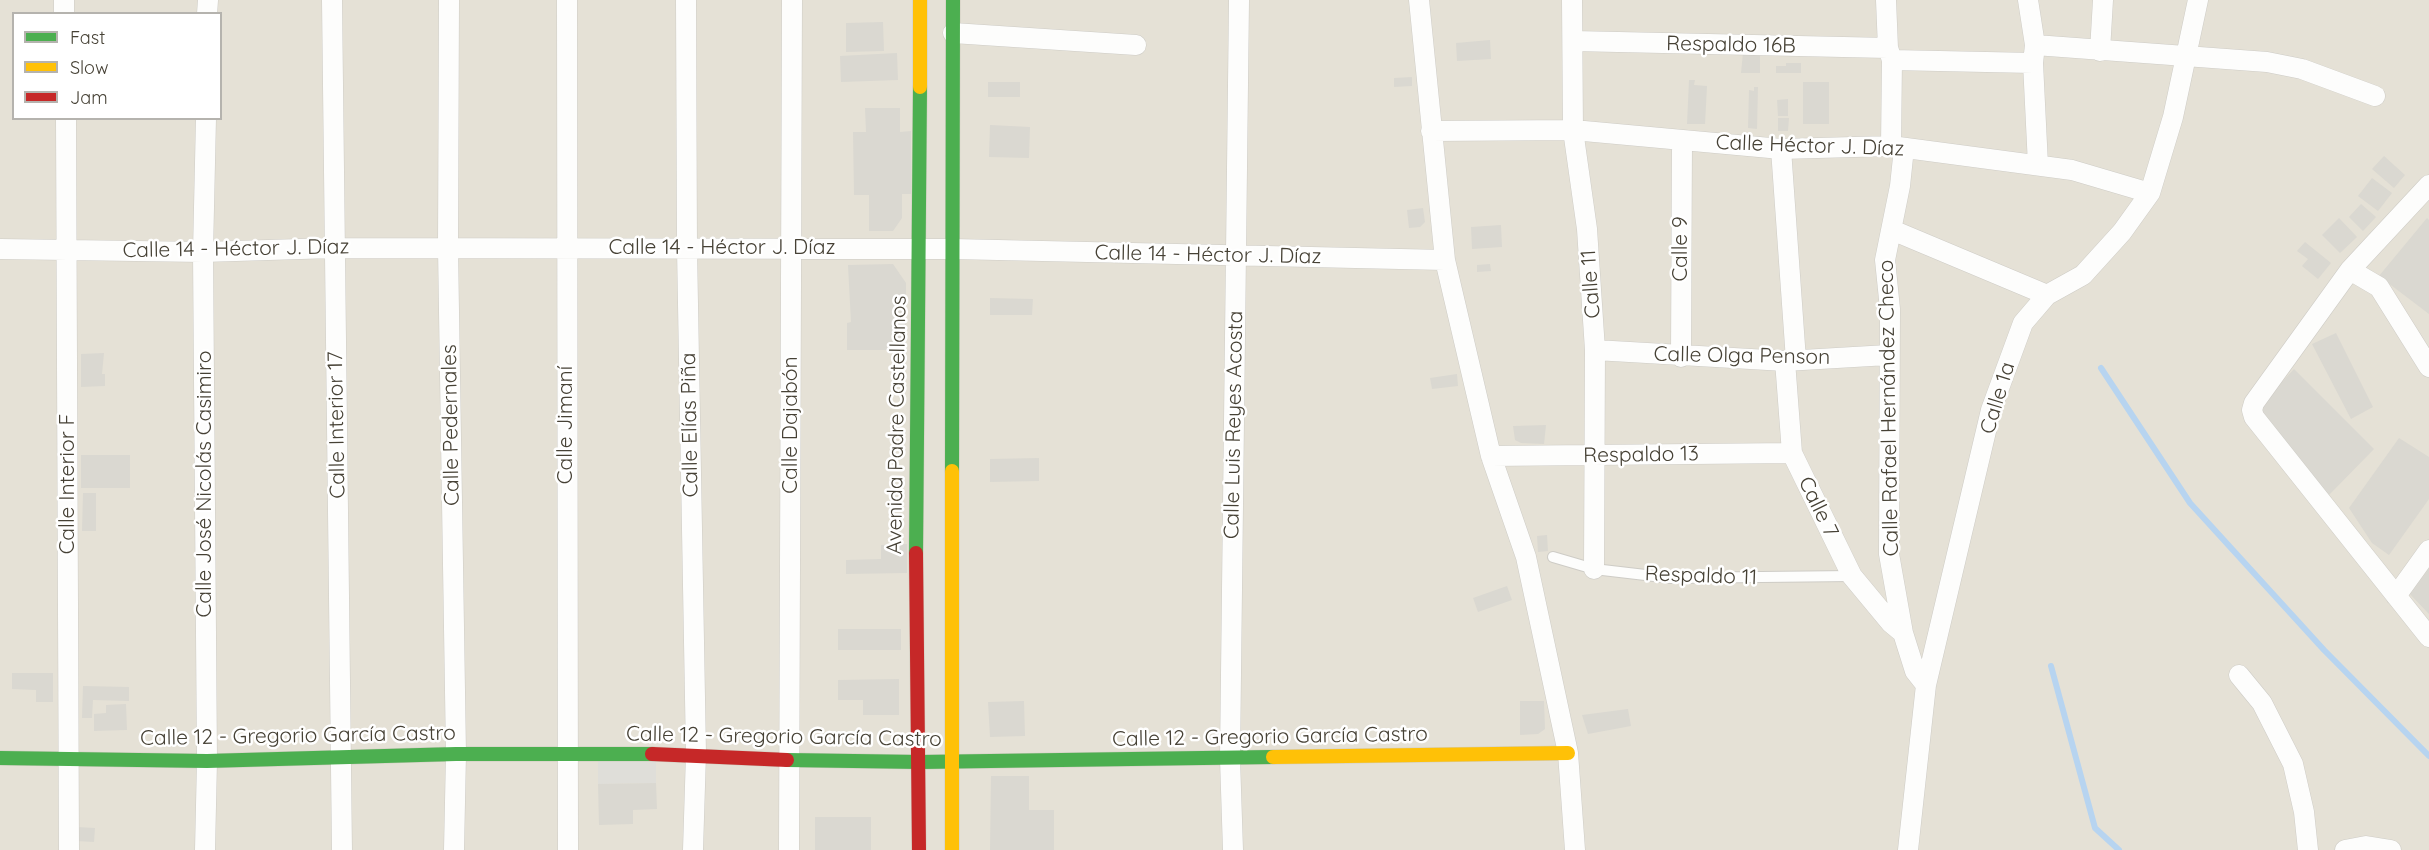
<!DOCTYPE html>
<meta charset="utf-8">
<style>
body{margin:0}
#map{position:relative;width:2429px;height:850px;overflow:hidden;background:#f0efe9;font-family:Quicksand,sans-serif}
canvas{display:block}
.legend{position:absolute;left:12px;top:12px;width:210px;height:108px;box-sizing:border-box;background:#fff;border:2px solid #b5b3ae;margin:0;padding:8px 10px;list-style:none;font-size:18px;color:#464135}
.legend li{display:flex;align-items:center;gap:12px;height:30px}
.legend b{width:30px;border:2px solid #b5b3ae}
</style>
<div id="map">
<canvas width="2429" height="850"></canvas>
<ul class="legend">
<li><b style="height:8px;background:#4caf50"></b>Fast</li>
<li><b style="height:8px;background:#ffc107"></b>Slow</li>
<li><b style="height:8px;background:#c62828"></b>Jam</li>
</ul>
</div>
<script>
const context = document.querySelector('canvas').getContext('2d');
context.lineJoin = 'round';
function paint(path, color) { context.fillStyle = color; context.fill(path, 'evenodd'); }
const poly = rows => new Path2D(rows.map(r => 'M' + r).join(''));
function stroke(path, color, width, dash) { context.strokeStyle = color; context.lineWidth = width; context.lineCap = dash ? 'butt' : 'round'; context.setLineDash(dash || []); context.stroke(path); }
function label(font, color, halo, rows, align = 'center') {
  context.font = font + ' Quicksand,sans-serif'; context.lineWidth = 5; context.setLineDash([]); context.textBaseline = 'middle'; context.strokeStyle = halo; context.fillStyle = color; for (const [text, x, y, turn = 0] of rows) {
    context.save(); context.translate(x, y); context.rotate((+turn || 0) * Math.PI / 180); context.textAlign = isNaN(turn) ? turn : align; if (halo) context.strokeText(text, 0, 0); context.fillText(text, 0, 0); context.restore();
  }
}
paint(poly([
 [0,0,2429,0,2429,850,0,850],
 [14,14,220,14,220,118,14,118]
]), '#e5e1d6');
paint(poly([
 [656,760,656,783,598,784,598,761]
]), '#dfded9');
stroke(poly([
 [2101,368,2190,503,2324,650,2429,756],
 [2051,666,2095,828,2119,850]
]), '#b7d4f0', 6);
paint(poly([
 [883,22,884,51,846,52,846,23],
 [1490,40,1491,59,1457,61,1456,43],
 [1760,48,1760,73,1741,73,1743,53],
 [897,53,898,80,841,82,840,56],
 [1786,63,1801,63,1801,73,1776,73,1776,66,1786,66],
 [1412,77,1412,86,1394,87,1394,78],
 [1689,80,1695,80,1694,85,1707,86,1705,124,1687,124],
 [988,82,1020,82,1020,97,988,97],
 [1803,82,1829,82,1829,124,1803,124],
 [1754,87,1758,87,1757,129,1748,128,1749,90,1754,91],
 [1788,99,1788,116,1778,116,1777,100],
 [865,108,900,108,900,132,911,131,911,194,902,194,902,218,893,231,869,231,869,195,854,195,853,132,866,132],
 [1778,118,1789,118,1788,131,1778,131],
 [990,125,1030,127,1029,158,989,157],
 [2384,156,2405,175,2394,188,2372,169],
 [2372,178,2392,193,2378,211,2358,196],
 [2361,204,2376,217,2363,231,2349,217],
 [1423,208,1425,222,1420,227,1409,228,1407,210],
 [2339,218,2357,237,2340,253,2322,235],
 [2427,218,2429,220,2429,314,2379,276],
 [1501,225,1502,247,1472,249,1471,227],
 [2305,242,2331,263,2318,279,2302,266,2308,259,2297,251],
 [893,264,906,283,906,350,847,350,847,323,851,322,848,265],
 [1490,264,1491,271,1477,272,1477,265],
 [990,298,1033,299,1032,315,990,315],
 [2336,333,2373,407,2351,419,2312,344],
 [104,353,102,374,105,374,105,386,81,387,81,354],
 [2294,369,2374,449,2329,495,2256,410],
 [1457,374,1458,386,1432,389,1430,378],
 [1546,425,1544,444,1521,443,1515,440,1513,426],
 [2399,438,2429,457,2429,499,2389,555,2372,543,2349,508],
 [81,455,130,455,130,488,81,488],
 [1039,458,1039,481,990,482,990,459],
 [83,493,96,493,96,531,82,531],
 [1547,535,1548,551,1538,552,1537,536],
 [907,544,907,573,846,574,846,560,881,559,881,545],
 [2429,568,2429,614,2408,592],
 [1507,586,1512,600,1478,612,1473,598],
 [838,629,901,629,901,650,838,650],
 [12,673,53,673,53,702,36,702,36,690,12,689],
 [899,679,899,715,863,715,863,700,838,700,838,680],
 [83,686,129,687,129,701,93,700,92,718,82,718],
 [1024,701,1025,736,990,737,988,702],
 [1520,701,1544,701,1545,729,1538,734,1520,735],
 [126,704,127,730,94,731,94,714,106,713,106,705],
 [1628,709,1631,726,1588,734,1582,715],
 [991,776,1029,776,1029,810,1054,810,1054,850,990,850],
 [656,783,657,809,633,810,633,824,599,825,598,784],
 [815,817,871,817,871,850,815,850],
 [77,827,95,828,94,842,76,841]
]), '#dad8d1');
const lane = poly([
 [1553,557,1594,569,1671,578,1852,576]
]);
const street = poly([
 [64,0,64,14],
 [332,0,342,850],
 [449,0,448,248,456,754,454,850],
 [567,0,568,850],
 [686,0,687,248,696,754,693,850],
 [1419,0,1445,260,1491,456,1526,557,1568,753,1575,850],
 [1572,0,1573,130,1587,229,1595,350,1594,569],
 [1886,0,1888,48,1892,60,1891,146],
 [2028,0,2035,45,2033,63,2038,165],
 [207,14,208,0],
 [953,33,1136,45],
 [1573,41,1888,48],
 [2035,45,2267,62,2302,69,2375,96],
 [2100,51,2103,0],
 [1892,60,2033,63],
 [66,118,69,850],
 [1431,131,1573,130,1781,149,1891,146,2072,170,2150,193],
 [1904,148,1900,186,1885,260,1890,309,1889,554,1903,633,1915,671,1926,685],
 [1781,149,1796,360],
 [2429,185,2350,270,2254,403,2252,410,2254,417,2429,637],
 [1892,230,2047,295],
 [0,249,203,252,333,248,953,249,1445,260],
 [2350,270,2379,287,2429,367],
 [1595,350,1785,361,1888,355],
 [1681,357,1682,141],
 [1785,361,1792,453,1852,576,1891,623,1903,633],
 [1491,456,1792,453],
 [2396,596,2429,550],
 [2239,675,2262,703,2293,764,2304,812,2308,850],
 [205,850,207,761,203,252,206,118],
 [789,850,792,0],
 [1233,850,1230,759,1239,0],
 [1908,850,1926,685,1991,410,2023,323,2047,295,2083,275,2122,232,2150,193,2173,117,2198,0],
 [2345,850,2366,846,2391,850]
]);
const fast = poly([
 [952,471,953,0],
 [916,553,920,87],
 [0,758,207,761,456,754,652,754],
 [787,760,920,762,1273,757]
]);
const slow = poly([
 [920,0,920,87],
 [1273,757,1568,753],
 [952,850,952,471]
]);
const jam = poly([
 [916,553,919,850],
 [652,754,787,760]
]);
stroke(lane, '#ceccc6', 12);
stroke(street, '#ceccc6', 21);
stroke(fast, '#d0cdc0', 15);
stroke(slow, '#d0cdc0', 15);
stroke(jam, '#d0cdc0', 15);
stroke(lane, '#fdfdfc', 10);
stroke(street, '#fdfdfc', 20);
stroke(fast, '#4caf50', 14);
stroke(slow, '#ffc107', 14);
stroke(jam, '#c62828', 14);
label('21px', '#464135', '#fff', [
 ["Respaldo 16B",1731,45,1],
 ["Calle Héctor J. Díaz",1810,146,2],
 ["Calle 14 - Héctor J. Díaz",722,248],
 ["Calle 14 - Héctor J. Díaz",236,249,-1],
 ["Calle 9",1681,249,-90],
 ["Calle 14 - Héctor J. Díaz",1208,255,1],
 ["Calle 11",1591,284,-94],
 ["Calle Olga Penson",1742,356,1],
 ["Calle 1a",1998,398,-73],
 ["Calle Rafael Hernández Checo",1889,408,-91],
 ["Calle Interior 17",337,425,-91],
 ["Calle Pedernales",451,425,-91],
 ["Calle Jimaní",566,425,-90],
 ["Calle Elías Piña",690,425,-91],
 ["Calle Dajabón",791,425,-90],
 ["Avenida Padre Castellanos",897,425,-89],
 ["Calle Luis Reyes Acosta",1234,425,-89],
 ["Respaldo 13",1641,455,-1],
 ["Calle Interior F",68,484,-90],
 ["Calle José Nicolás Casimiro",205,484,-90],
 ["Calle 7",1818,507,64],
 ["Respaldo 11",1701,576,2],
 ["Calle 12 - Gregorio García Castro",298,736,-1],
 ["Calle 12 - Gregorio García Castro",784,737,1],
 ["Calle 12 - Gregorio García Castro",1270,737,-1]
]);
</script>
